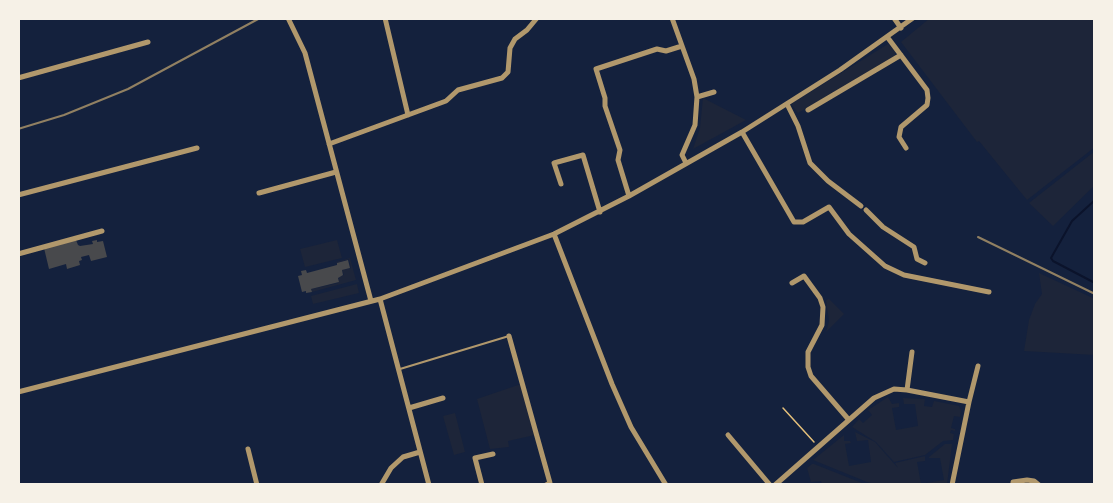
<!DOCTYPE html>
<style>
body{margin:0}
#map{position:relative;width:1113px;height:503px;overflow:hidden;background:#14213d;font-family:"Public Sans",sans-serif}
canvas{display:block}
.frame{position:absolute;inset:0;border:20px solid #f6f1e7;pointer-events:none}
</style>
<div id="map">
<canvas width="1113" height="503"></canvas>
<div class="frame"></div>
</div>
<script>
const context = document.querySelector('canvas').getContext('2d');
context.lineJoin = 'round';
function paint(path, color) { context.fillStyle = color; context.fill(path, 'evenodd'); }
const poly = rows => new Path2D(rows.map(r => 'M' + r).join(''));
function stroke(path, color, width, dash) { context.strokeStyle = color; context.lineWidth = width; context.lineCap = dash ? 'butt' : 'round'; context.setLineDash(dash || []); context.stroke(path); }
paint(poly([
 [930,18,1095,18,1095,147,1027,200,979,141,977,142,901,42],
 [888,44,895,51,895,56,798,113,791,104],
 [703,98,746,120,693,149,700,128],
 [1095,151,1095,185,1053,226,1029,203],
 [337,240,342,258,305,267,300,249],
 [350,258,356,280,312,292,311,289,338,283,339,276,344,275,342,270,351,268,349,259,337,263,336,262],
 [1039,273,1095,299,1095,355,1024,351,1029,320,1035,304,1042,294],
 [357,284,359,293,313,304,311,296],
 [829,299,844,314,826,332,829,321,826,300],
 [521,384,535,435,508,441,509,447,490,449,477,399],
 [888,397,892,404,899,403,899,407,892,408,896,430,918,426,915,404,904,404,903,398,925,399,924,406,932,407,934,401,959,406,961,411,960,417,954,416,951,428,955,429,955,431,951,430,950,433,954,434,953,440,943,441,925,455,894,462,876,442,852,427,859,419,863,423,872,415,868,410],
 [455,413,465,452,454,455,443,416],
 [855,432,875,442,898,468,895,463,925,456,925,461,917,462,921,484,944,480,940,458,929,458,929,457,945,444,952,444,947,485,879,485,867,482,813,460,844,435,844,441,850,441,851,443,845,444,849,466,871,462,868,440,857,441],
 [812,464,814,464,867,485,822,485,821,481,811,482,807,468]
]), '#1d2539');
stroke(poly([
 [1095,200,1072,221,1051,258,1053,261,1095,283]
]), '#0b132b', 2);
paint(poly([
 [76,240,78,245,80,246,93,244,92,241,97,240,97,242,103,241,107,257,91,261,89,255,81,257,82,260,79,261,80,265,67,269,66,264,49,269,44,248],
 [348,260,350,268,342,270,343,275,338,278,339,282,311,289,312,292,306,293,306,291,302,292,298,276,302,275,301,271,306,270,307,273,337,265,337,263]
]), '#48494c');
stroke(poly([
 [783,408,814,442]
]), '#e5c07b', 1.5);
stroke(poly([
 [400,369,509,336]
]), '#b1986c', 2);
stroke(poly([
 [288,18,305,53,371,301],
 [385,18,408,115],
 [672,18,694,79,697,97,695,125,682,155,686,163],
 [894,18,901,28],
 [888,38,927,90,928,98,927,105,901,127,899,137,906,148],
 [18,78,148,42],
 [697,97,714,92],
 [787,104,798,126,810,163,828,181,861,206],
 [808,110,901,55],
 [742,132,794,222,803,222,829,207,849,234,885,266,904,275,989,292],
 [329,144,446,101,458,90,502,78,508,72,510,48,515,39,527,30,537,18],
 [561,184,554,163,583,155,600,212],
 [259,193,336,172],
 [18,195,197,148],
 [629,196,618,160,620,150,605,106,605,98,596,69,657,49,666,51,682,46],
 [866,210,883,227,914,247,917,259,925,263],
 [554,234,612,384,631,427,666,485],
 [18,254,102,231],
 [792,283,804,276,820,298,823,307,822,325,808,352,808,367,811,376,849,420],
 [380,299,429,485],
 [509,336,550,483,546,485],
 [907,390,912,352],
 [18,392,380,299,554,234,629,196,742,132,840,70,913,18],
 [969,402,978,366],
 [409,408,443,398],
 [728,435,770,485],
 [248,449,257,485],
 [381,485,391,468,403,457,420,452],
 [482,485,475,458,493,454],
 [775,485,874,398,894,389,907,390,969,402,952,485],
 [1013,485,1013,482,1027,480,1034,481,1039,485]
]), '#b1986c', 5);
stroke(poly([
 [18,129,64,115,128,89,260,18],
 [978,237,1095,294]
]), '#918062', 2);
</script>
